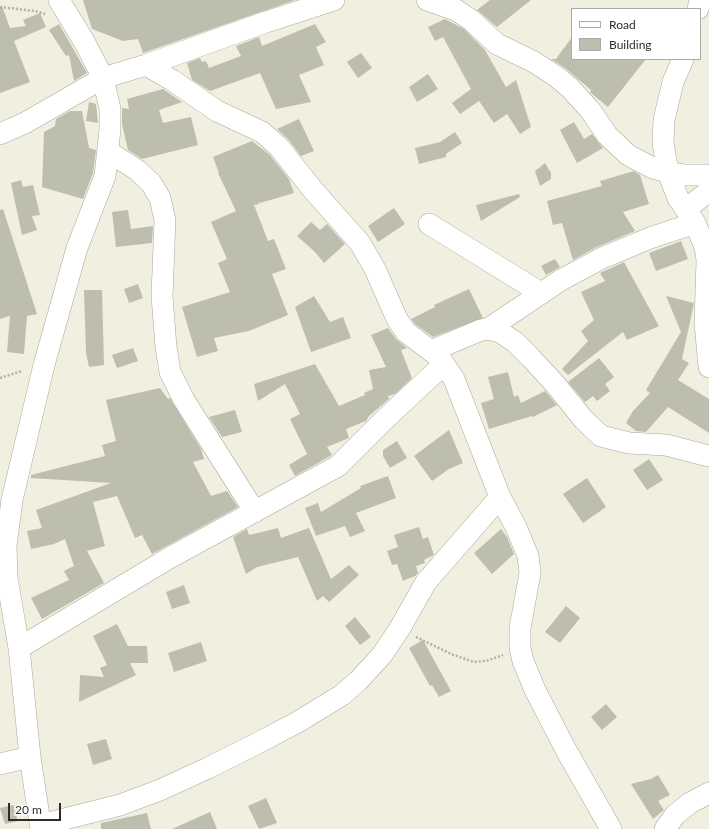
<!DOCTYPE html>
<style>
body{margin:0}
#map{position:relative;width:709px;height:829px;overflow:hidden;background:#f0efe0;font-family:Lato,sans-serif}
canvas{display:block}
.legend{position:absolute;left:571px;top:8px;width:130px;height:52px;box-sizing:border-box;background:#fff;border:1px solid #ababa9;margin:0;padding:5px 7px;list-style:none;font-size:12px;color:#2d2d27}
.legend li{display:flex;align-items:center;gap:8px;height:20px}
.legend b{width:20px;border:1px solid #ababa9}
.scale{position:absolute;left:8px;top:803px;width:53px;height:18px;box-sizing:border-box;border:2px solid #2d2d27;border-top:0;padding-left:5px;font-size:12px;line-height:14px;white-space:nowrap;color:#2d2d27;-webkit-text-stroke:3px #fff;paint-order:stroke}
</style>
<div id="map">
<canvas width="709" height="829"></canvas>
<ul class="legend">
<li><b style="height:5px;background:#fff"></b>Road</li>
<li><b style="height:11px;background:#bebeaf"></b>Building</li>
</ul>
<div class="scale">20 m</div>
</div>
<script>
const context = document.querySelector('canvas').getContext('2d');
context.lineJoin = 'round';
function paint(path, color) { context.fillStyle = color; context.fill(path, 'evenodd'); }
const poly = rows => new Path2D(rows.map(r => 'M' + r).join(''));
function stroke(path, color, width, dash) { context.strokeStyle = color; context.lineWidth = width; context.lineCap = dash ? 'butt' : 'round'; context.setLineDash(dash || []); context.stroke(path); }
paint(poly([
 [83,0,295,0,143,53,138,39,123,41,92,29],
 [490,0,531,0,497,27,477,10],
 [0,6,2,6,10,28,26,26,23,20,40,13,46,27,14,41,30,82,0,93],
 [445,19,464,29,485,50,506,87,516,80,531,127,520,134,507,114,494,123,479,101,460,114,452,103,471,89,443,37,435,41,428,27],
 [59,24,87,73,74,81,69,55,66,56,49,30],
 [315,24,326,42,316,47,324,65,299,75,311,102,276,109,260,73,210,91,192,80,187,63,200,58,202,62,206,61,209,68,241,56,236,46,259,37,262,46],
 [572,37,572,59,646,59,608,107,592,94,590,92,591,90,565,68,551,59,556,59],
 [361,53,372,68,358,78,347,62],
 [428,74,438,89,417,102,409,87],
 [163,89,182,102,159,110,163,123,191,117,198,145,142,159,128,150,122,124,122,108,129,109,127,99],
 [89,102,96,104,98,123,86,121],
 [70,111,82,111,89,148,96,150,93,173,83,199,42,187,44,132,55,126,56,119],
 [299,119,314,151,301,156,288,139,277,129],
 [574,122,584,139,592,134,603,148,577,163,560,130],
 [455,132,462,143,446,154,446,157,419,164,415,148,440,142],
 [252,141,270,155,289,179,294,193,260,203,258,202,259,204,254,205,268,241,274,239,286,269,272,274,288,315,249,331,214,338,218,351,197,357,182,307,230,292,218,263,227,259,211,222,236,211,218,173,219,173,213,157],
 [545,163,551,173,551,179,540,186,535,171],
 [634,171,640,175,649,204,623,212,635,231,597,247,573,260,562,223,553,225,547,201,602,186,600,181],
 [21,180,23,187,33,185,40,215,32,216,37,230,22,235,11,183],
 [519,194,520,197,481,221,476,205],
 [394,208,405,224,378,242,368,226],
 [3,209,37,314,27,316,24,354,7,352,10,316,0,319,0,210],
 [128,210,131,229,153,226,152,243,116,247,112,212],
 [311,222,320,230,327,224,345,244,324,263,315,252,297,236],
 [681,241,688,259,656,271,649,253],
 [555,259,560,267,546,275,541,266],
 [624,262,659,326,627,340,623,332,568,375,562,369,588,341,581,331,594,320,581,292,605,281,600,273],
 [138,284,143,298,129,303,124,289],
 [469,289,483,318,433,337,415,324,411,319,435,307,434,305],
 [84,290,102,290,104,365,89,367,86,353],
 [314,296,330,322,343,317,351,338,311,352,295,307],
 [666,296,694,303,682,359,689,363,678,380,709,399,709,433,668,407,646,432,636,431,626,423,633,411,650,393,646,390,681,332],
 [388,328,396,339,407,348,401,350,412,378,395,394,388,396,389,399,369,416,366,421,346,429,349,438,327,447,332,455,295,476,289,465,307,454,290,419,300,414,285,384,258,401,254,384,315,364,339,406,365,395,364,393,373,389,369,370,386,367,371,335],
 [133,348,138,361,117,368,112,355],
 [599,358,614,377,605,384,610,391,597,401,593,396,585,402,568,382],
 [508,372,514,397,518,395,521,403,545,391,557,405,533,417,532,416,489,429,481,403,494,399,488,377],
 [160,388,168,399,170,398,201,449,204,459,193,462,211,496,227,491,238,507,152,554,142,535,135,538,117,496,93,502,105,546,87,551,104,583,42,619,31,598,69,580,64,571,74,566,65,539,54,544,31,549,27,531,42,528,36,510,111,483,31,478,31,475,105,456,102,445,116,441,106,400],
 [235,410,242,432,222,437,209,417],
 [449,430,463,463,449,469,432,481,414,456],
 [397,441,407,458,390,468,383,456,383,450],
 [649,459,663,480,647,490,633,470],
 [388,476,396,498,356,513,365,531,350,537,345,526,316,536,305,508,318,503,321,512,361,488,360,486],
 [587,478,606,507,583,523,563,494],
 [419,527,423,539,428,537,434,555,424,560,425,563,416,566,418,573,415,576,403,581,397,564,392,565,387,551,398,547,394,535],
 [278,528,281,538,309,528,331,579,349,565,359,575,329,602,323,596,317,601,298,557,257,567,246,574,233,537,247,529,249,535],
 [501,529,507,537,514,554,492,574,474,553],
 [184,585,190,603,172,609,166,592],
 [566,606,580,618,560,643,545,632],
 [355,617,371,637,360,645,345,626],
 [117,624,128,646,147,646,148,663,130,663,136,675,79,702,80,675,104,677,100,668,107,665,93,636],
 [423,640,451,691,439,697,432,685,430,686,409,648],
 [201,642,207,661,174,672,168,653],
 [606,704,617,717,602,730,591,717],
 [106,739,112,759,93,765,87,744],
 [658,775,670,795,658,801,664,810,653,819,631,784,651,779],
 [266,798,277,823,259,829,248,806],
 [13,805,18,821,5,824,0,808],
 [210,812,217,829,172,829],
 [147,813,151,829,101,829,101,823]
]), '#bebeaf');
const minor = poly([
 [427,0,456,10,471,20,497,44,534,62,557,77,570,88,590,110,607,135,628,155,653,168,668,172,684,175,709,175],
 [698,9,700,0],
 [683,59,673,82,664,120,663,143,668,172,678,198,695,223,705,247,707,260,705,323,709,367],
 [146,65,172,80,217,111,262,132,279,147,313,190,360,243,375,269,397,319,406,332,440,358,454,379,500,497,516,527,528,556,530,573,520,628,520,648,523,661,535,690,566,750,611,829],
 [0,134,25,123,103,78,146,65,266,22,334,0],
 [109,152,137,170,151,183,160,198,165,220,162,296,166,347,170,372,184,400,255,512],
 [686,209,709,191],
 [429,224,541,293],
 [488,329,561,280,602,258,650,238,695,223],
 [431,351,481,330,488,329,500,332,515,342,531,358,555,384,584,420,601,436,629,443,666,445,709,456],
 [19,648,171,557,338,466,383,421,444,364],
 [0,764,30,757],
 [41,825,120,805,160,790,208,768,254,745,296,723,342,695,358,681,382,655,400,628,426,582,500,497],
 [41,829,30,757,19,648,7,578,6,546,12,500,44,365,77,248,105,176,110,129,110,109,103,78,85,43,59,0],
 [665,829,675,815,690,803,709,793]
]);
stroke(minor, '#a8a899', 22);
stroke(poly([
 [0,7,35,11,45,14],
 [0,378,22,371],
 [416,637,451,654,474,662,486,661,503,655]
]), '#b1b0a4', 2.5, [2, 2]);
stroke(minor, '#fff', 21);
</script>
